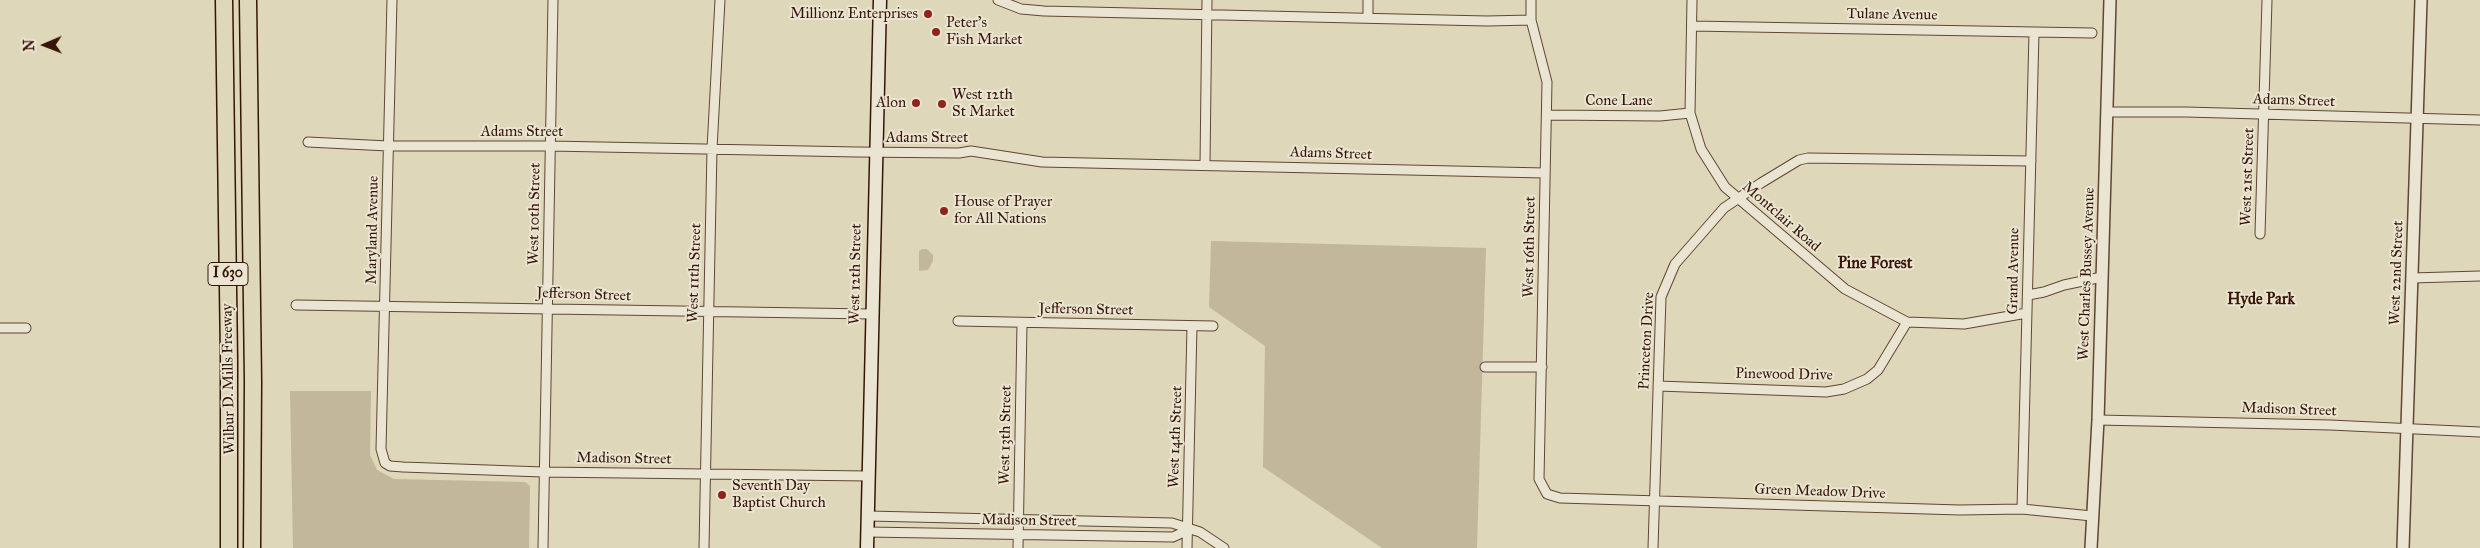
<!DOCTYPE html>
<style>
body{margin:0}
#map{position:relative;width:2480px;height:548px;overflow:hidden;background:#dfd7b9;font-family:"IM FELL Great Primer",serif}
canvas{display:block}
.north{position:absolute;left:20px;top:20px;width:50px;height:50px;-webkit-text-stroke:4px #eae5d2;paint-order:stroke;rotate:269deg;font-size:14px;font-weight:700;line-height:20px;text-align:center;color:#371506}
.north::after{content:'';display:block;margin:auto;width:18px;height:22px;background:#371506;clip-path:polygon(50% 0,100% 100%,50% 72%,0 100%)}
</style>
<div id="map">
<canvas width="2480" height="548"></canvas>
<div class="north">N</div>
</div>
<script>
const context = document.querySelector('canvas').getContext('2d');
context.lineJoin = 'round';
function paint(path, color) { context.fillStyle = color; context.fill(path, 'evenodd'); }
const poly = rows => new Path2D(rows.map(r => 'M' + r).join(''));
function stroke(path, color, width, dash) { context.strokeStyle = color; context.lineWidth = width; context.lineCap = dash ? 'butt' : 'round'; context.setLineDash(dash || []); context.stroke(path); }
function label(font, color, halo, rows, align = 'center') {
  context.font = font + ' "IM FELL Great Primer",serif'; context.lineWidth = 4; context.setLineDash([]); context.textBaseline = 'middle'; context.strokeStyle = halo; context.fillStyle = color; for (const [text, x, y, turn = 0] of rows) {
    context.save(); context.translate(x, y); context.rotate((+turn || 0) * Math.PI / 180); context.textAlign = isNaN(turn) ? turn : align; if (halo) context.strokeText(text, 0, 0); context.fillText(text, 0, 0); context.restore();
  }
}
paint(poly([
 [1211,241,1486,248,1477,548,1382,548,1263,467,1265,346,1209,307],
 [922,249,927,249,933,255,933,261,928,270,919,271,919,251],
 [290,391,371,391,370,455,377,470,394,479,525,482,530,486,529,548,293,548]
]), '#c2b69b');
const minor = poly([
 [392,0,381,449,385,463,390,466,403,467,543,472,868,476],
 [998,0,1021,9,1044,11,1487,21,1531,20],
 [1531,0,1531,20,1547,82,1539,479,1547,494,1560,498,1960,510,2022,509,2092,516],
 [1692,0,1690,113,1701,149,1725,187,1845,289,1907,322,1964,324,2027,313],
 [1368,18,1368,0],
 [1692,26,2092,33],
 [2107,112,2186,112,2480,120],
 [1547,115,1660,116,1690,113],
 [308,142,388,146,550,146,857,152,959,153,971,151,1042,162,1545,173],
 [1205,165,1207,0],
 [2260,234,2267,0],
 [2412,278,2480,276],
 [2028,295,2044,292,2064,285,2102,277],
 [296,305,871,314],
 [958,321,1213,326],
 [0,328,26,328],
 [1485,367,1542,367],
 [1658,386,1826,392,1844,389,1867,379,1878,370,1907,322],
 [2098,420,2330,425,2480,432],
 [2022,509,2034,33],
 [868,516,1172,523,1200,532,1224,548],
 [867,532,1173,537,1188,530],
 [543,548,553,0],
 [704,548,712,149,720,0],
 [1018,548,1022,323],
 [1187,548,1192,326],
 [1653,548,1661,297,1675,264,1724,208,1761,183,1799,160,1808,158,2031,161]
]);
const tertiary = poly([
 [2091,548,2098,420,2110,0],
 [2403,548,2421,0]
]);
const secondary = poly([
 [867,548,880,0]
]);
const motorway = poly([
 [224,0,229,359,229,548],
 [248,0,253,381,252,548]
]);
stroke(minor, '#614633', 11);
stroke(tertiary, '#614633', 14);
stroke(secondary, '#371506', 15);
stroke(motorway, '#371506', 19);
stroke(minor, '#eae5d2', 9);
stroke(tertiary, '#eae5d2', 11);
stroke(secondary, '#eae5d2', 12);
stroke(motorway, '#dfd7b9', 16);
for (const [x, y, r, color] of [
 [928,14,5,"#8f2418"],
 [936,32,5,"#8f2418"],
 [916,103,5,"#8f2418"],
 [942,104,5,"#8f2418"],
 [944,211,5,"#8f2418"],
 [722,495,5,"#8f2418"]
]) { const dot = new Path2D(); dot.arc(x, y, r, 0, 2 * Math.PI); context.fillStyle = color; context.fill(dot); stroke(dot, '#eae5d2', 2); }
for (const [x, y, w] of [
 [228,274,40]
]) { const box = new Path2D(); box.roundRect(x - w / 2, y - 11.5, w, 23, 4); context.fillStyle = '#eae5d2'; context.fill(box); stroke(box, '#371506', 1); }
label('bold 14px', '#371506', null, [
 ["I 630",228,274]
]);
label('15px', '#371506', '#eae5d2', [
 ["Millionz Enterprises",918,14,"right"],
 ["Peter's",946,23],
 ["Fish Market",946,40],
 ["West 12th",952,95],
 ["St Market",952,112],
 ["Alon",906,103,"right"],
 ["House of Prayer",954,202],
 ["for All Nations",954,219],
 ["Seventh Day",732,486],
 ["Baptist Church",732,503]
], 'left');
label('15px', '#371506', '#eae5d2', [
 ["Tulane Avenue",1892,15,1],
 ["Cone Lane",1619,101],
 ["Adams Street",2294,101,2],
 ["Adams Street",522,132],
 ["Adams Street",927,138],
 ["Adams Street",1331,154,2],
 ["West 21st Street",2248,177,-88],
 ["West 10th Street",535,214,-89],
 ["Montclair Road",1781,217,41],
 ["Maryland Avenue",373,230,-89],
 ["West 16th Street",1530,247,-89],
 ["Grand Avenue",2014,271,-89],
 ["West 11th Street",695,273,-88],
 ["West 22nd Street",2397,273,-88],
 ["West 12th Street",856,274,-89],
 ["West Charles Bussey Avenue",2087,274,-88],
 ["Jefferson Street",584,295,2],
 ["Jefferson Street",1086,310,1],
 ["Princeton Drive",1647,341,-87],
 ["Pinewood Drive",1784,375,1],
 ["Wilbur D. Mills Freeway",229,379,-91],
 ["Madison Street",2289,410,2],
 ["West 13th Street",1006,435,-89],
 ["West 14th Street",1176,437,-88],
 ["Madison Street",624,459,1],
 ["Green Meadow Drive",1820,492,2],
 ["Madison Street",1029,521,1]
]);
label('bold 16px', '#371506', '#eae5d2', [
 ["Pine Forest",1875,264],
 ["Hyde Park",2261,300]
]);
</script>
